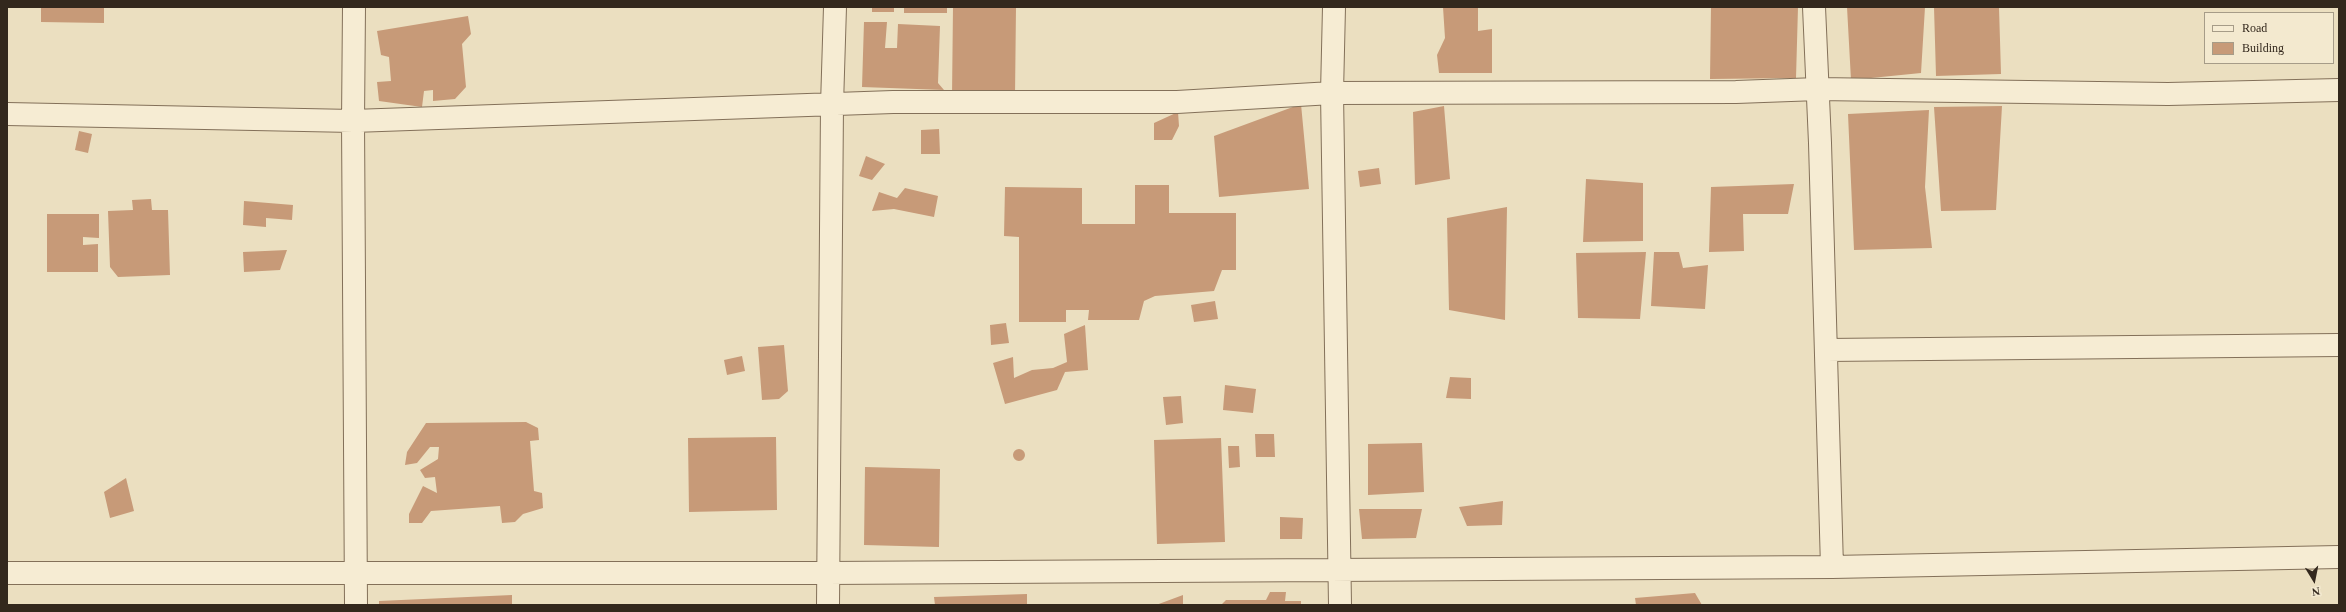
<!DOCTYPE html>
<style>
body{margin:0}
#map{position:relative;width:2346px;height:612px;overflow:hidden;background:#ebdfc0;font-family:Georgia,serif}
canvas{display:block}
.frame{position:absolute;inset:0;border:8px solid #33281d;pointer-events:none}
.legend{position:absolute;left:2204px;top:12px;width:130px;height:52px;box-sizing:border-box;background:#f3e9cf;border:1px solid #a69c88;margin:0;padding:5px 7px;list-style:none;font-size:12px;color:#33281d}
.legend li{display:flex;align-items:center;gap:8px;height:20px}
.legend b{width:20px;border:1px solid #a69c88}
.north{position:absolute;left:2294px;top:560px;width:40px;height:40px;-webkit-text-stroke:3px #f3e9cf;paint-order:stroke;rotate:170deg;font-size:11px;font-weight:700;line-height:16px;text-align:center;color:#33281d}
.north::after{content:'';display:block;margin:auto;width:14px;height:18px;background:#33281d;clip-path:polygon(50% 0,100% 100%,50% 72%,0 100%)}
</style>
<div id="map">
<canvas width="2346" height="612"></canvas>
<div class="frame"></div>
<ul class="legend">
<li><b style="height:5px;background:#f6ecd3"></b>Road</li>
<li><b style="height:11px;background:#c79a78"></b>Building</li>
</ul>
<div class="north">N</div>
</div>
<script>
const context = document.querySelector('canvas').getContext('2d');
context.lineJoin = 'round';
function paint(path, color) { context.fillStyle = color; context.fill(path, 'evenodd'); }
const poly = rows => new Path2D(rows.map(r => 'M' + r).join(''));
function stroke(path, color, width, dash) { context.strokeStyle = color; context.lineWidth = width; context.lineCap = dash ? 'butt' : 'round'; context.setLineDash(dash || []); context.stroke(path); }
paint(poly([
 [41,7,104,7,104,23,41,22],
 [872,7,894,7,894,12,872,12],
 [904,7,947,7,947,13,904,13],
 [953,7,1016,7,1015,96,952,96],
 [1443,7,1478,7,1478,31,1492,29,1492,73,1439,73,1437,55,1445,38],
 [1711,7,1798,7,1796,78,1710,79],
 [1847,7,1925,7,1921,73,1851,80],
 [1934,7,1999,7,2001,74,1936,76],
 [468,16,471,34,462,44,466,87,455,99,433,101,433,90,424,91,422,107,379,101,377,82,391,81,389,57,381,55,377,31],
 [864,22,887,22,885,48,897,48,898,24,940,26,938,83,944,90,862,87],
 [1301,104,1309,189,1219,197,1214,136],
 [1444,106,1450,179,1415,185,1413,112],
 [2002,106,1996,210,1941,211,1934,107],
 [1929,110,1925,187,1932,248,1854,250,1848,114],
 [1178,112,1179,126,1172,140,1154,140,1154,123],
 [939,129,940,154,921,154,921,130],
 [79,131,92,134,88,153,75,150],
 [866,156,885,164,872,180,859,176],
 [1379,168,1381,184,1360,187,1358,171],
 [1586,179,1643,183,1643,241,1583,242],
 [1794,184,1788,214,1743,214,1744,251,1709,252,1711,187],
 [1135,185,1169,185,1169,213,1236,213,1236,270,1222,270,1214,291,1155,296,1144,301,1139,320,1088,320,1089,310,1066,310,1066,322,1019,322,1019,237,1004,236,1005,187,1082,188,1082,224,1135,224],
 [905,188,938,196,934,217,894,209,872,211,879,192,897,198],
 [151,199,152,210,168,210,170,275,118,277,110,267,108,211,133,210,132,200],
 [244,201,293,205,292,220,266,218,266,227,243,225],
 [1507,207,1505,320,1449,310,1447,218],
 [47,214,99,214,99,238,83,237,83,245,98,244,98,272,47,272],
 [287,250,280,270,244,272,243,252],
 [1646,252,1640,319,1578,318,1576,253],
 [1654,252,1679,252,1683,268,1708,265,1705,309,1651,306],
 [1215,301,1218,319,1194,322,1191,305],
 [1006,323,1009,343,991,345,990,325],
 [1085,325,1088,370,1065,372,1057,390,1005,404,993,363,1013,357,1014,378,1032,370,1053,368,1067,362,1064,334],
 [784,345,788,391,779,399,762,400,758,347],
 [742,356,745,371,727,375,724,360],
 [1450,377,1471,378,1471,399,1446,398],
 [1225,385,1256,389,1253,413,1223,410],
 [1181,396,1183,423,1166,425,1163,397],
 [526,422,538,428,539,440,530,441,534,491,542,493,543,508,523,514,515,522,502,523,500,506,431,511,422,523,409,523,409,514,423,486,437,493,435,477,425,478,420,470,438,459,439,447,430,447,417,463,405,465,407,452,426,423],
 [1255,434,1274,434,1275,457,1256,457],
 [776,437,777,510,689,512,688,438],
 [1221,438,1225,542,1157,544,1154,440],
 [1422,443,1424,492,1368,495,1368,444],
 [1228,446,1239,446,1240,467,1229,468],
 '1013 455a6 6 0 1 1 12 0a6 6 0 1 1-12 0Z',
 [865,467,940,469,939,547,864,545],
 [126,478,134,511,110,518,104,492],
 [1503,501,1502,525,1467,526,1459,507],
 [1359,509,1422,509,1416,538,1362,539],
 [1280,517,1303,518,1302,539,1280,539],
 [1270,592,1286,592,1285,601,1301,601,1301,605,1221,605,1226,600,1266,600],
 [1695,593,1702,605,1636,605,1635,598],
 [1027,594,1027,605,935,605,934,597],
 [512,595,512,605,379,605,379,601],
 [1183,595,1183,605,1156,605]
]), '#c79a78');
const street = poly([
 [354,7,353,121,356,605],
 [1334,7,1332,93,1340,605],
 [1814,7,1820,143,1832,567],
 [7,114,353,121,893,102,1177,102,1332,93,1736,92,1818,89,2168,94,2339,90],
 [1826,350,2339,345],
 [7,573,827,573,1832,567,2339,557],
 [828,605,832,105,835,7]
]);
stroke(street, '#837059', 24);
stroke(street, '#f6ecd3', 22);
</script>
